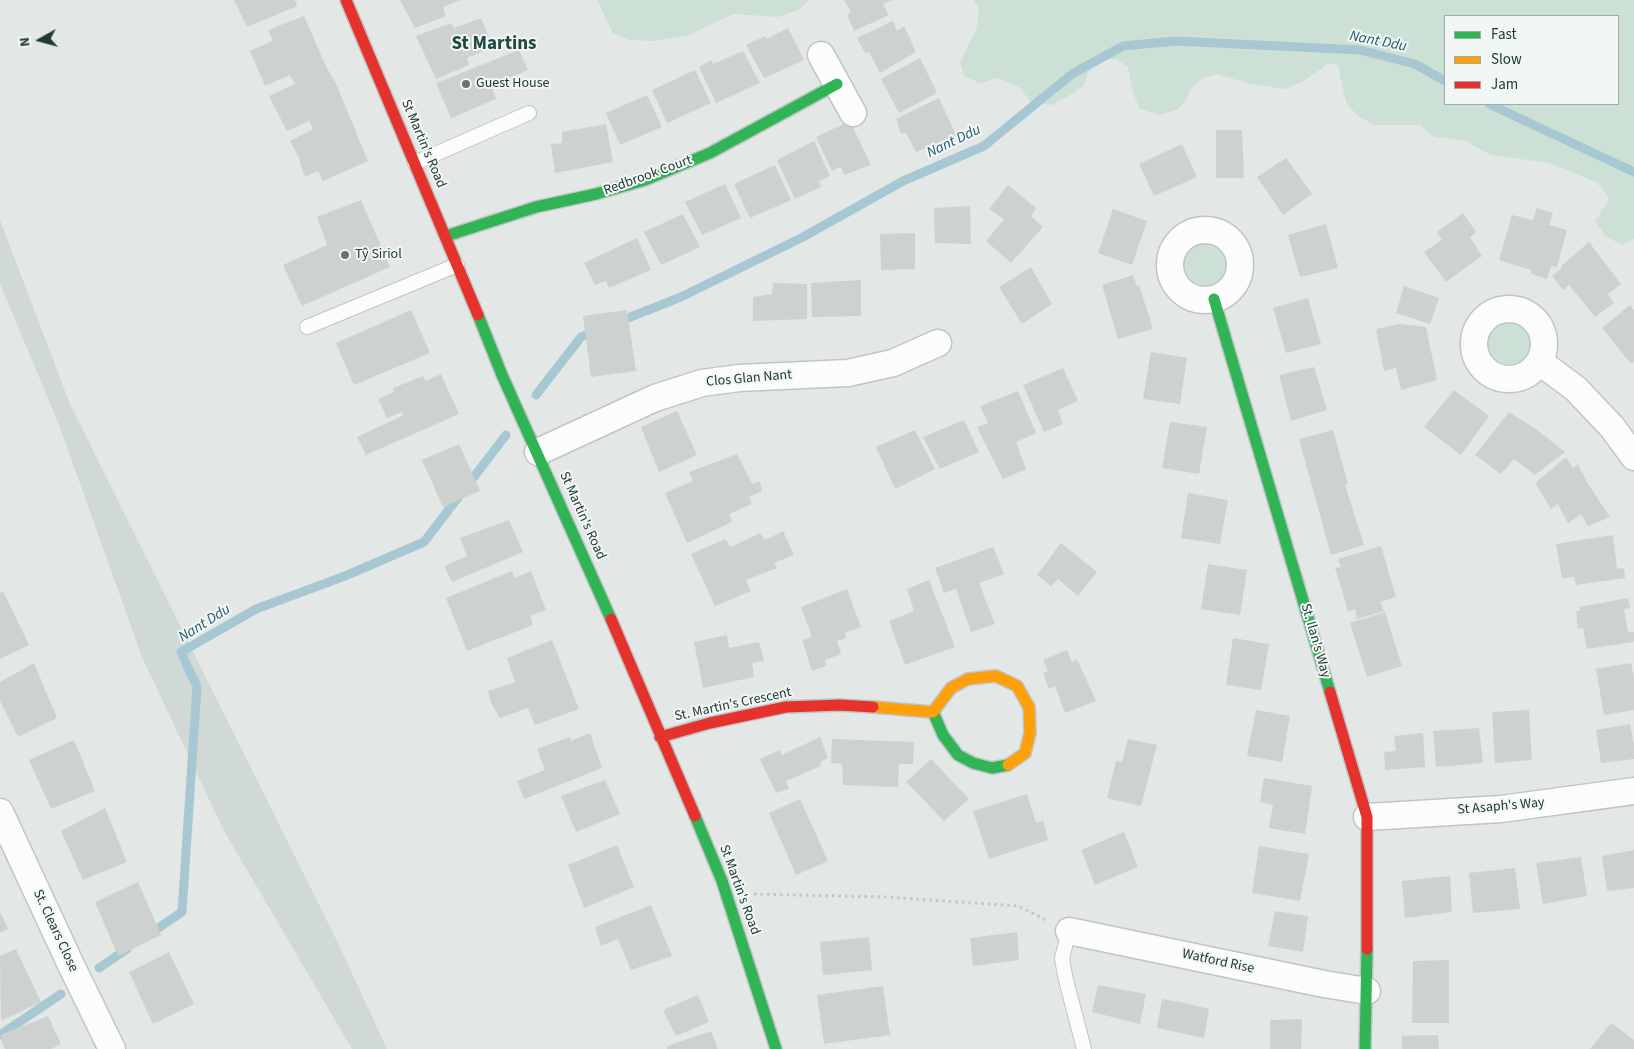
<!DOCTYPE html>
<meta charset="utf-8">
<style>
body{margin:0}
#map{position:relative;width:1634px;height:1049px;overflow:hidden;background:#e3e8e6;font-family:"Source Sans 3",sans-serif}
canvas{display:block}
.legend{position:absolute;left:1444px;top:15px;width:175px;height:90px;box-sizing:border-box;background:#f1f7f4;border:1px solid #9faba8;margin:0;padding:6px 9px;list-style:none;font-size:15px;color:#233935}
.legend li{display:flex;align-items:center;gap:10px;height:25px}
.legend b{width:25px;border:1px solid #9faba8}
.north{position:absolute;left:15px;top:15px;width:50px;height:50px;-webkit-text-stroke:4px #f1f7f4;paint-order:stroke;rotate:263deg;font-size:14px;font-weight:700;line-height:20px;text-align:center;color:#233935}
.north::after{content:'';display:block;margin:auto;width:18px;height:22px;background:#233935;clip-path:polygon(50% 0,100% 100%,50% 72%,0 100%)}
</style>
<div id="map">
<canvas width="1634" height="1049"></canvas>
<ul class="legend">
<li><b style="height:6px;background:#30b455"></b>Fast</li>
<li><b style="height:6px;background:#ff9f0a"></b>Slow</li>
<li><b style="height:6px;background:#e5322d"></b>Jam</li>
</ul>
<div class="north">N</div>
</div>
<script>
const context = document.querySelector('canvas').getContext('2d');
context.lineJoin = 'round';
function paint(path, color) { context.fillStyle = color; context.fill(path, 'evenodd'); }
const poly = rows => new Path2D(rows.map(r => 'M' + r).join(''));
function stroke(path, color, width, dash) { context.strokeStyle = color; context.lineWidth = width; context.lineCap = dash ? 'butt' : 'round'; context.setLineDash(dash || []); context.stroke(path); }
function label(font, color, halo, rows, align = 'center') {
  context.font = font + ' "Source Sans 3",sans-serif'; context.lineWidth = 4; context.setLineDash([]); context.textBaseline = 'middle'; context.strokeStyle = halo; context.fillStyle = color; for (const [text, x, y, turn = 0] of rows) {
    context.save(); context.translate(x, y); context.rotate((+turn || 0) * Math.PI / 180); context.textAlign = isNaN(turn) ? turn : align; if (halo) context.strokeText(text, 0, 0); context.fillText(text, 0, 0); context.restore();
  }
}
paint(poly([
 [0,220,70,404,337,941,387,1049,352,1049,223,829,142,657,58,422,0,284]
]), '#d1d9d6');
paint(poly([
 [597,0,809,0,800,9,778,17,733,14,689,35,655,41,629,40,613,33],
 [973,0,1634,0,1634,239,1622,245,1605,236,1595,221,1607,203,1609,197,1596,182,1549,163,1491,155,1463,140,1434,137,1420,125,1374,125,1358,116,1346,103,1338,65,1329,63,1304,81,1285,89,1250,84,1217,74,1202,79,1191,89,1186,100,1177,110,1159,115,1140,109,1133,93,1128,67,1117,59,1100,59,1088,72,1084,85,1072,94,1052,105,1031,102,1020,88,998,78,980,83,964,76,960,62,977,28,979,7],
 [1445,16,1618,16,1618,104,1445,104],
 '1170 265a35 35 0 1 1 70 0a35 35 0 1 1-70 0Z',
 '1474 344a35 35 0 1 1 70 0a35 35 0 1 1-70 0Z'
]), '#cde0d5');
stroke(poly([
 [1489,104,1634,172],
 [618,322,681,297,803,237,903,181,984,146,1072,74,1123,46,1175,41,1360,50,1415,64,1445,81],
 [536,395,581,337,597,330],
 [148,935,182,912,197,687,181,652,256,609,345,576,424,542,506,435],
 [99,968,127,949],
 [0,1035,61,994]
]), '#a7c8d2', 9);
paint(poly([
 [234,0,295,0,297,6,247,27],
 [400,0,461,0,443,7,446,16,415,28],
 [844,0,893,0,883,4,889,15,854,31,847,15,851,12],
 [304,16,325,64,337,86,368,161,323,181,318,171,305,177,298,156,290,141,313,129,309,121,287,131,269,96,295,84,290,75,265,86,250,51,273,41,268,30],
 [481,18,493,47,467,58,469,65,436,79,416,36,451,23,454,28],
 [893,21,897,31,904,26,916,52,880,73,869,52,865,53,857,38],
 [788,28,804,60,764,78,746,45,765,36,767,39],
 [519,50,528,70,491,85,496,99,451,118,436,83],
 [743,51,760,83,716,103,699,67,711,60,713,64],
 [920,58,937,93,899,113,881,79],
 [695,70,711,103,667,123,652,90],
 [647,95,662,127,620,145,606,113],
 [939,98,956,135,916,152,906,133,901,134,896,119],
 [850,121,871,165,844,175,841,167,832,171,816,137],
 [606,124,613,162,555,173,551,144,562,143,562,132],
 [1216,130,1242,130,1244,178,1216,178],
 [814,141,830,176,819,181,821,187,795,199,777,160],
 [1182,144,1197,177,1154,196,1139,164],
 [1286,158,1312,194,1283,215,1257,177],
 [775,165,791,200,750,218,734,184],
 [725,184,741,218,702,235,685,202],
 [1008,185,1036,208,1031,216,1043,227,1011,263,986,241,1004,219,989,209],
 [361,200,390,267,302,306,283,265,327,245,317,217],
 [970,206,971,244,935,243,934,208],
 [1537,208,1553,213,1549,225,1567,230,1557,267,1551,266,1547,279,1531,274,1531,270,1499,260,1512,215,1533,220],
 [1113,209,1147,221,1132,265,1098,253],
 [1463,213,1476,232,1470,237,1482,256,1446,282,1424,252,1442,240,1437,232],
 [683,214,700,247,661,265,644,232],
 [1326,224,1338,268,1300,277,1288,235],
 [915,233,915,269,881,270,880,234],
 [637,238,651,270,609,288,606,281,595,285,584,263],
 [1589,242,1621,284,1608,294,1614,303,1595,317,1569,285,1563,290,1552,276,1562,268,1561,266],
 [1031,267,1052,304,1022,324,999,287],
 [1133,275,1137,286,1139,285,1153,329,1118,339,1102,285],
 [861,280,861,316,812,317,811,283],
 [773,283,807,284,807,319,753,321,753,297,772,294],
 [1404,286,1439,298,1430,324,1396,313],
 [1308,298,1321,344,1286,353,1273,308],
 [1630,305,1634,310,1634,362,1631,364,1602,328],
 [411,310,430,353,354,385,336,343],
 [627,310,636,371,591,377,583,316],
 [1400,324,1426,327,1437,380,1401,390,1396,368,1384,371,1376,329],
 [1151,352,1187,358,1180,404,1143,399],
 [1314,367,1327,410,1291,421,1279,375],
 [1063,368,1078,401,1058,410,1063,424,1044,432,1023,385],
 [441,374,459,414,366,455,357,437,404,415,402,412,387,418,378,399,394,392,393,388,423,376,426,381],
 [1454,390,1489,416,1461,455,1424,427],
 [1018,391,1036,433,1016,442,1026,469,1003,479,977,427,988,423,980,406],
 [677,411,697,455,659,472,641,427],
 [1509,412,1536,429,1565,452,1535,475,1514,459,1501,474,1475,455],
 [964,420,979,452,940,469,923,437],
 [1170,422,1207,427,1199,474,1162,468],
 [915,430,935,469,895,489,876,447],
 [1333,430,1348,484,1345,485,1364,545,1331,555,1299,439],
 [459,444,480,491,443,507,422,460],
 [737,454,752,484,760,481,762,491,749,497,752,504,729,514,732,522,687,543,665,493,693,481,689,472],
 [1566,457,1573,468,1578,464,1588,484,1610,517,1588,526,1581,514,1568,523,1558,504,1551,509,1535,483],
 [1188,493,1228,500,1220,544,1181,538],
 [509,520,523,552,452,582,444,566,467,556,460,538],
 [783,531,794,555,774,563,777,568,746,580,751,591,715,606,691,554,725,539,731,547,760,533,765,540],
 [1613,535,1617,569,1624,568,1625,578,1576,585,1574,577,1562,578,1556,544],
 [1061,543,1097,572,1078,596,1058,579,1051,586,1037,575],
 [1381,546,1396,597,1380,602,1384,611,1357,619,1355,609,1348,611,1335,568,1341,567,1338,559],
 [993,547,1004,574,979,583,995,624,971,632,956,589,944,593,935,568],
 [1208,564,1247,570,1240,615,1201,609],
 [512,571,515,578,531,571,546,610,530,616,533,625,467,651,446,598],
 [929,580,955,647,905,665,889,621,914,611,907,589],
 [847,589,861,627,845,633,846,638,837,641,841,654,825,660,826,666,812,671,802,640,812,637,801,607],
 [3,591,29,645,0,659,0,593],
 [1628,598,1630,608,1624,609,1628,632,1634,632,1634,642,1587,649,1583,628,1578,629,1576,611,1580,611,1579,607],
 [1385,612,1402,666,1367,677,1350,623],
 [727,635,729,648,759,642,764,661,752,663,754,677,703,688,694,642],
 [1233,638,1269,644,1261,690,1226,685],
 [552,640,579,709,535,725,528,708,500,718,491,703,488,691,515,682,507,658],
 [1067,650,1072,662,1077,659,1096,701,1065,713,1055,686,1049,689,1043,673,1048,671,1043,660],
 [34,663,57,718,18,737,0,701,0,682],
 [1631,663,1634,678,1634,710,1604,715,1596,669],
 [1256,710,1290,716,1282,762,1247,756],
 [1529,710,1532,760,1495,763,1492,712],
 [1630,724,1634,745,1634,759,1601,763,1596,730],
 [1479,728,1483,763,1436,767,1433,731],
 [590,733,602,768,524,799,517,781,545,770,537,749,570,737,571,741],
 [1423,733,1425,767,1385,770,1384,752,1396,751,1394,736],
 [820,737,828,758,820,762,821,766,786,781,789,789,776,793,760,759,780,750,782,755],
 [832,739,914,742,913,764,899,764,898,787,843,785,842,764,831,763],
 [1128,739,1157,745,1141,806,1107,798,1116,761,1122,762],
 [74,740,95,791,51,809,29,760],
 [931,759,969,799,944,821,906,782],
 [1264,778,1312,786,1305,834,1269,828,1273,805,1260,802],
 [605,780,620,814,576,832,561,796],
 [1027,794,1036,823,1043,820,1048,840,989,859,973,811],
 [800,799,828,861,796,875,769,813],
 [105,808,127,862,83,880,61,831],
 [1124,832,1138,867,1095,885,1081,850],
 [617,845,634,887,584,908,568,865],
 [1259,846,1309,854,1300,901,1252,893],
 [1634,850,1634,888,1607,891,1602,856],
 [1581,857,1587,896,1543,904,1536,863],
 [1515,868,1520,909,1473,913,1469,873],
 [1450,876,1452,912,1405,918,1402,881],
 [138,882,161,935,118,956,95,902],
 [651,905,672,956,631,970,618,939,601,946,595,927],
 [1275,911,1308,916,1303,952,1268,946],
 [0,912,8,929,0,933],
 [1017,932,1019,960,973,966,970,938],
 [869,937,872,970,823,975,820,942],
 [16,949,41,1002,1,1021,0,956],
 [169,952,194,1004,153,1024,129,972],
 [1449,960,1449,1023,1412,1023,1413,961],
 [1098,985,1146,994,1140,1024,1092,1012],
 [883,986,890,1035,824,1044,817,995],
 [698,995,709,1022,676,1036,663,1010],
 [1162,999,1185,1003,1209,1009,1204,1038,1157,1028],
 [48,1016,61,1044,51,1049,5,1049,0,1035],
 [1302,1019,1301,1049,1270,1049,1270,1020],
 [1611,1023,1634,1040,1634,1049,1590,1049],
 [711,1031,718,1049,667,1049,667,1046],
 [1438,1035,1439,1049,1402,1049,1402,1036]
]), '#cdd1d0');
const lane = poly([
 [415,163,529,113],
 [307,327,457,265],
 [1069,931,1062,958,1065,976,1084,1049]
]);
const street = poly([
 [821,55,853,113],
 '1170 265a35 35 0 1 1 70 0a35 35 0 1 1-70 0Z',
 '1474 344a35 35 0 1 1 70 0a35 35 0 1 1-70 0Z',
 [1540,362,1576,389,1612,427,1634,457],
 [538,452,655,398,702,383,739,378,848,373,893,363,938,343],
 [0,812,71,965,112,1049],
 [1367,817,1501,809,1634,791],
 [1069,931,1324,984,1367,991]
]);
const fast = poly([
 [446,236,536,207,596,194,645,180,710,153,837,84],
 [1214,299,1330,692],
 [478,315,502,375,611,619],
 [933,712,943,735,958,755,973,763,992,768,1008,765],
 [695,816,722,881,776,1049],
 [1365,1049,1367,949]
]);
const slow = poly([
 [873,707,933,712,951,688,968,679,996,676,1017,686,1029,707,1030,733,1025,753,1008,765]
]);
const jam = poly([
 [346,0,478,315],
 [611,619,695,816],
 [1330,692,1367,817,1367,949],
 [660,737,710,723,786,707,840,705,873,707]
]);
stroke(lane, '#c0c5c3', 16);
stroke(street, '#c0c5c3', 29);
stroke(fast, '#bfc5c3', 14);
stroke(slow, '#bfc5c3', 14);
stroke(jam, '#bfc5c3', 14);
stroke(poly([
 [754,894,885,897,1018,906,1046,920]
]), '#c0c8c5', 3, [2.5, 4]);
stroke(lane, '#fbfcfb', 14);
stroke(street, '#fbfcfb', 26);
stroke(fast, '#30b455', 11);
stroke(slow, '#ff9f0a', 11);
stroke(jam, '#e5322d', 11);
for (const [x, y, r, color] of [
 [466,84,5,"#667673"],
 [345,255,5,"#667673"]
]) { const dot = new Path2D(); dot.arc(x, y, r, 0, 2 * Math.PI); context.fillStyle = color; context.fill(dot); stroke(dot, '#f1f7f4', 2); }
label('14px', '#233935', '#f1f7f4', [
 ["Guest House",476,84],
 ["Tŷ Siriol",355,255]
], 'left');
label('14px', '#233935', '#f1f7f4', [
 ["St Martin's Road",423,144,67],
 ["Redbrook Court",648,176,-20],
 ["Clos Glan Nant",749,379,-5],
 ["St Martin's Road",582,516,66],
 ["St. Ilan's Way",1315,641,74],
 ["St. Martin's Crescent",733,705,-12],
 ["St Asaph's Way",1501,807,-5],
 ["St Martin's Road",739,890,70],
 ["St. Clears Close",55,931,65],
 ["Watford Rise",1218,962,12]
]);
label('italic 15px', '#235a6f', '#f1f7f4', [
 ["Nant Ddu",1378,42,11],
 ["Nant Ddu",954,142,-26],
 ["Nant Ddu",205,624,-32]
]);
label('bold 19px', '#214943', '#f1f7f4', [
 ["St Martins",494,45]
]);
</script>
